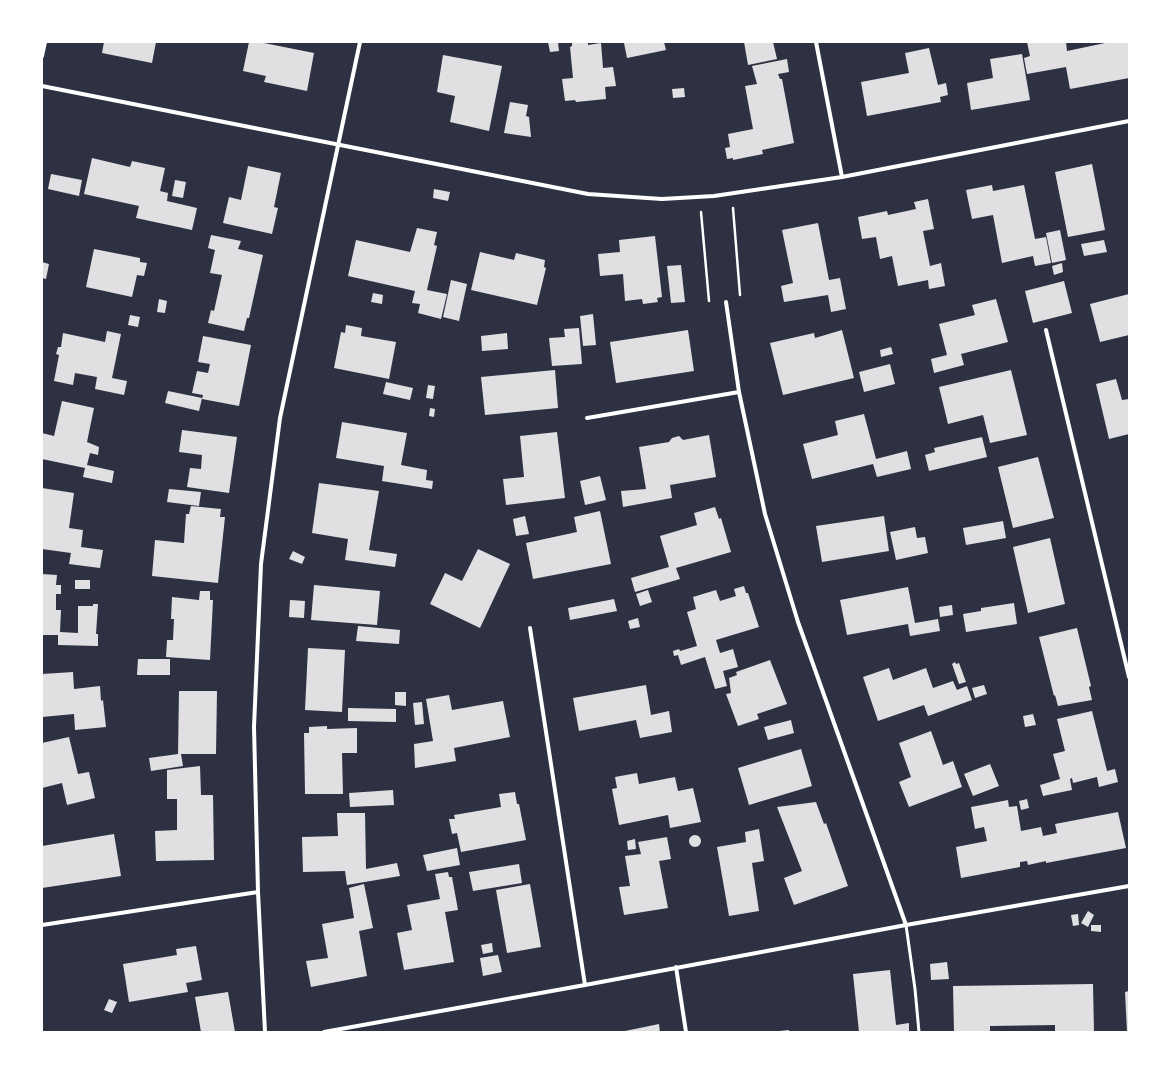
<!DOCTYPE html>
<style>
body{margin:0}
#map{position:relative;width:1171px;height:1074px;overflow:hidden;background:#2d3142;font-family:"Public Sans",sans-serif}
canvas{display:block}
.frame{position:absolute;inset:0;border:43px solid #fff;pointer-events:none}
</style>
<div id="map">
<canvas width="1171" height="1074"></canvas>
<div class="frame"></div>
</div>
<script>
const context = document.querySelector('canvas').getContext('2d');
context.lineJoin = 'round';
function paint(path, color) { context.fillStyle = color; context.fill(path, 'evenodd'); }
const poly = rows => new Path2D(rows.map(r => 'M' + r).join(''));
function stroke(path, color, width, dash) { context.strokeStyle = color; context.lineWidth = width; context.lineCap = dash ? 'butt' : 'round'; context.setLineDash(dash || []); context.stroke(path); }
paint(poly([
 [104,42,156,42,152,63,102,53],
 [249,42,259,42,314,53,307,91,264,82,266,76,243,71],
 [548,42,558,42,559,51,550,52],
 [572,42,588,42,588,45,601,43,603,68,613,67,616,86,605,87,606,99,576,102,575,100,565,101,562,79,573,78,570,47,572,46],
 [629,42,664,42,666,50,627,58,624,43],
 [744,42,773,42,777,59,748,65],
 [1027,42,1066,42,1067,51,1110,42,1129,42,1129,78,1070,89,1066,67,1027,74,1024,58,1030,56],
 [929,48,938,85,946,83,948,95,940,97,941,102,867,116,861,82,909,73,905,53],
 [1022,54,1030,100,971,110,967,83,993,78,990,59],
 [443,55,502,66,489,131,450,122,455,96,437,92],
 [787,59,789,72,778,74,780,79,782,79,794,143,762,150,763,154,733,160,733,158,727,159,725,148,730,147,728,134,753,129,745,86,757,84,752,66],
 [684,88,685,97,673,98,672,89],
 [510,102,528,105,526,116,529,117,531,137,504,133],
 [92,158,130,167,132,161,165,168,160,191,168,193,167,201,197,208,192,230,136,218,139,206,84,194],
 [1092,164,1105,230,1068,237,1055,172],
 [248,166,281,173,274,207,278,208,272,234,223,223,229,197,241,200],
 [51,174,82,180,79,196,48,189],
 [175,180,186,182,183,198,172,196],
 [992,185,993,191,1024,185,1035,239,1046,237,1051,263,1035,266,1033,256,1002,263,993,215,972,219,966,190],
 [434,189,450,192,448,201,433,198],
 [928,199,934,229,923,231,930,266,941,263,945,286,929,289,928,280,898,286,892,256,880,259,876,237,862,239,858,217,887,211,888,215,916,209,914,202],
 [818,223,829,280,840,278,846,309,831,312,828,295,784,302,781,286,793,283,782,230],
 [417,228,437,232,434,245,437,246,427,290,447,294,441,319,418,313,420,304,412,303,415,291,348,276,356,240,410,252],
 [1060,230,1066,260,1052,263,1046,233],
 [211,235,241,241,238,249,263,255,249,318,247,318,244,331,208,323,211,310,214,311,222,275,210,273,215,250,208,248],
 [655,236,662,297,657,298,658,302,643,304,642,299,625,301,623,274,600,276,598,254,620,252,619,240],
 [1104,240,1107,252,1084,256,1081,244],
 [94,249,140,258,140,262,147,263,144,276,137,275,132,297,86,287],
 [480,252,514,260,516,253,545,260,544,267,546,268,537,305,471,290],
 [42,262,49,264,46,279,42,278],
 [1062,263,1063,272,1054,275,1052,266],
 [681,265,685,302,671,303,667,266],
 [451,280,467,284,459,321,443,317],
 [1064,281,1072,313,1033,323,1025,291],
 [373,293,383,295,382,304,371,302],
 [1129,294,1129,335,1100,342,1090,304],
 [159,299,167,301,165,313,157,312],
 [996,299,1008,342,961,354,964,365,934,373,931,359,947,355,939,324,975,315,972,305],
 [593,314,596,345,583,346,580,316],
 [130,315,140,317,138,327,128,325],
 [346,325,362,328,361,336,396,342,389,379,334,368,341,332,345,333],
 [579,328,582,364,552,366,549,338,565,337,564,329],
 [688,330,694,371,616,383,610,342],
 [842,330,854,378,783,395,770,343,814,333,815,338],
 [107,331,121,334,112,378,127,381,124,395,95,389,97,377,75,373,73,385,54,381,59,355,56,354,58,347,61,347,63,333,105,342],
 [507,333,508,349,482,351,481,336],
 [203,336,251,345,239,406,202,399,203,395,192,393,197,371,208,373,210,364,198,362],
 [891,347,893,354,881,357,880,350],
 [890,364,895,384,864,392,859,372],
 [555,370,558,408,485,415,481,377],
 [1011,370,1027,435,990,443,983,415,948,424,939,387],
 [1116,379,1122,400,1129,399,1129,434,1109,439,1096,384],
 [386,382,413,388,410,400,383,394],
 [428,385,435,386,433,399,426,398],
 [168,391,202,398,199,411,165,403],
 [62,401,94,408,87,442,99,447,98,455,90,453,87,465,114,471,112,483,83,477,85,468,42,459,42,433,54,436],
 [430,408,435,409,434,417,429,416],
 [864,414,876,459,907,451,911,469,877,477,873,464,812,479,803,444,838,435,835,421],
 [342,422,407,433,401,465,427,470,426,480,433,481,432,489,382,481,384,466,336,458],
 [182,430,237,437,229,493,187,487,190,468,201,469,202,455,179,452],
 [557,432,565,498,506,505,503,479,524,477,520,436],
 [709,435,716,477,670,485,672,498,623,507,621,491,646,489,639,447,669,442,672,438,679,436,683,440],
 [982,437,987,457,929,471,925,455,935,452,934,448],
 [1038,457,1054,518,1013,528,998,467],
 [600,476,606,500,585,505,580,481],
 [319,483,379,491,369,550,397,554,395,567,345,560,348,539,312,533],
 [42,488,74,493,69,528,83,530,81,547,103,550,100,568,69,564,71,553,42,549],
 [169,489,201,492,199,506,167,502],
 [191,506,221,509,220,517,225,517,218,583,152,576,155,540,184,543,186,514,189,514],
 [715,507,719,519,721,518,731,552,676,568,680,579,635,592,631,578,669,567,660,536,697,525,694,513],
 [600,511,611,564,533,579,526,543,577,532,574,517],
 [525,516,529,534,516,536,513,519],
 [884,516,889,551,822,562,816,526],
 [1003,521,1006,538,966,545,963,528],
 [915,527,917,538,925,537,928,553,896,560,890,532],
 [1050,538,1065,604,1028,613,1013,547],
 [478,549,510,564,480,628,430,604,445,573,462,581],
 [293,551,305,557,302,564,289,559],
 [42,574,57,575,56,585,61,585,61,594,56,594,56,610,61,610,60,632,78,633,78,606,93,606,93,604,98,604,96,634,98,634,98,646,58,645,58,635,42,635],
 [75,580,90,580,90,589,75,589],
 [314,585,380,591,377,625,311,620],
 [744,586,746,593,748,593,759,627,716,640,720,653,733,649,738,667,723,671,727,686,715,689,705,657,681,665,678,655,674,656,673,651,679,649,680,651,697,646,687,612,696,609,693,597,716,590,720,601,736,596,734,589],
 [908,587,915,623,938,619,940,631,910,636,908,624,847,635,840,600],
 [648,590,652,602,640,606,636,594],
 [200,591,210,591,210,600,213,600,210,660,166,657,167,640,173,640,174,619,171,619,172,597,199,600],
 [614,599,617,611,570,620,568,608],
 [290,600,305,601,304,618,289,617],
 [1014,603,1017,624,966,632,963,614,981,611,981,608],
 [952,605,953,615,940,617,939,607],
 [638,618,640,627,630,629,628,621],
 [358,626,400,630,399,644,356,641],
 [1077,628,1091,686,1089,687,1092,700,1058,706,1055,695,1054,696,1039,637],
 [308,648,345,650,342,712,305,710],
 [138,659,170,659,170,675,137,675],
 [770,660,787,704,757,714,759,719,738,726,726,694,731,693,729,678,737,675,736,672],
 [955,662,956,664,959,663,966,682,959,684,952,664],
 [889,668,893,680,926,668,933,688,953,681,957,690,967,686,972,700,928,716,924,705,878,721,863,677],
 [73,672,74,689,100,686,101,701,103,700,106,727,75,730,74,714,42,717,42,674],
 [646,685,651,715,669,711,672,732,640,738,636,720,579,731,573,698],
 [984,685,987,694,975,698,972,688],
 [179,691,217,691,216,754,181,754,183,766,151,771,149,758,178,754],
 [395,692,406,692,406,706,395,705],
 [449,695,452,710,503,701,510,737,454,748,456,761,415,768,414,744,433,741,426,699],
 [422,702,424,724,415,725,413,703],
 [348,708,396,709,396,722,348,721],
 [1092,711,1107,771,1115,769,1118,782,1099,787,1097,777,1073,783,1072,778,1070,779,1072,790,1043,796,1040,785,1060,779,1053,754,1065,751,1057,719],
 [1033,714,1036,725,1025,727,1023,716],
 [791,720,794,733,768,740,764,727],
 [327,726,327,729,357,728,357,753,342,753,343,794,305,794,304,733,309,733,309,727],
 [931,731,943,765,953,761,962,787,909,807,899,782,911,777,899,743],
 [69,737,78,774,89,772,95,798,67,805,62,783,42,788,42,743],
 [801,749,812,786,749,805,738,768],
 [990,764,999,786,973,796,964,774],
 [200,766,201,795,213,795,214,860,156,861,155,831,177,830,177,799,167,799,167,770],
 [637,773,639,784,675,777,678,791,693,788,701,822,670,828,668,815,619,825,612,789,617,788,615,777],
 [393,790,394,805,350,807,349,793],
 [515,792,517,804,519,804,526,840,461,852,457,833,452,834,449,819,455,819,454,815,501,807,499,794],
 [1027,799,1029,808,1021,810,1019,801],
 [1008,800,1009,807,1017,806,1021,831,1041,827,1043,836,1057,833,1055,824,1118,812,1126,848,1046,863,1046,861,1028,865,1027,861,1020,862,1020,867,961,878,956,847,987,841,984,827,975,829,971,807],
 [816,802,824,824,826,823,848,886,794,905,784,878,802,871,777,807],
 [337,813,365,813,366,869,397,863,400,876,347,885,345,871,303,872,302,837,338,836],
 [759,829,764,861,752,863,759,911,729,916,717,847,746,842,745,832],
 [114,834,121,876,42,888,42,846],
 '689 841a6 6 0 1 1 12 0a6 6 0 1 1-12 0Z',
 [667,837,671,859,659,861,668,908,624,915,619,887,630,886,625,856,641,854,638,842],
 [635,839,636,849,628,850,627,841],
 [457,848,460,865,427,871,423,855],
 [519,864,522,883,473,891,469,872],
 [448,872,449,877,452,877,458,910,445,912,454,962,404,970,397,933,412,930,407,905,440,899,435,874],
 [364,884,373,928,359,931,367,976,311,987,306,961,328,958,322,924,354,918,349,888],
 [530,884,541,947,507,953,496,890],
 [1088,911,1094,915,1088,927,1081,923],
 [1078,914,1079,925,1073,926,1071,915],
 [1091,925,1101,925,1101,932,1091,931],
 [492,943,493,952,483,954,481,945],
 [196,946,202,980,186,983,188,992,129,1002,123,964,177,955,176,949],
 [498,955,502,972,483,976,480,958],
 [947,962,949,979,931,980,930,964],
 [890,970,896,1025,909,1023,909,1032,859,1032,853,974],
 [1093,984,1094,1032,1055,1032,1055,1025,990,1026,990,1032,954,1032,953,986],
 [1129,991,1129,1032,1127,1032,1125,992],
 [228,992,235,1032,201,1032,195,997],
 [109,999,117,1002,112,1013,104,1010],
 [659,1024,660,1032,625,1032,625,1031],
 [789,1030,789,1032,780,1032,779,1031]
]), '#e0e0e3');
stroke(poly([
 [733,208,740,295],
 [701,212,709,301]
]), '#fff', 2.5);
stroke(poly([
 [906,925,915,989,919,1032]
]), '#fff', 3);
stroke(poly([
 [816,42,842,177],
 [42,56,45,42],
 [42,86,588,194,662,199,714,196,842,177,1129,121],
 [726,302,739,392,765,514,798,622,906,925],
 [1046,330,1129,677],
 [587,418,739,392],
 [530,628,585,985],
 [42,925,258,892],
 [676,967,686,1032],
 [265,1032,258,892,254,727,261,564,280,418,360,42],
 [324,1032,585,985,906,925,1129,886]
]), '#fff', 4);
</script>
